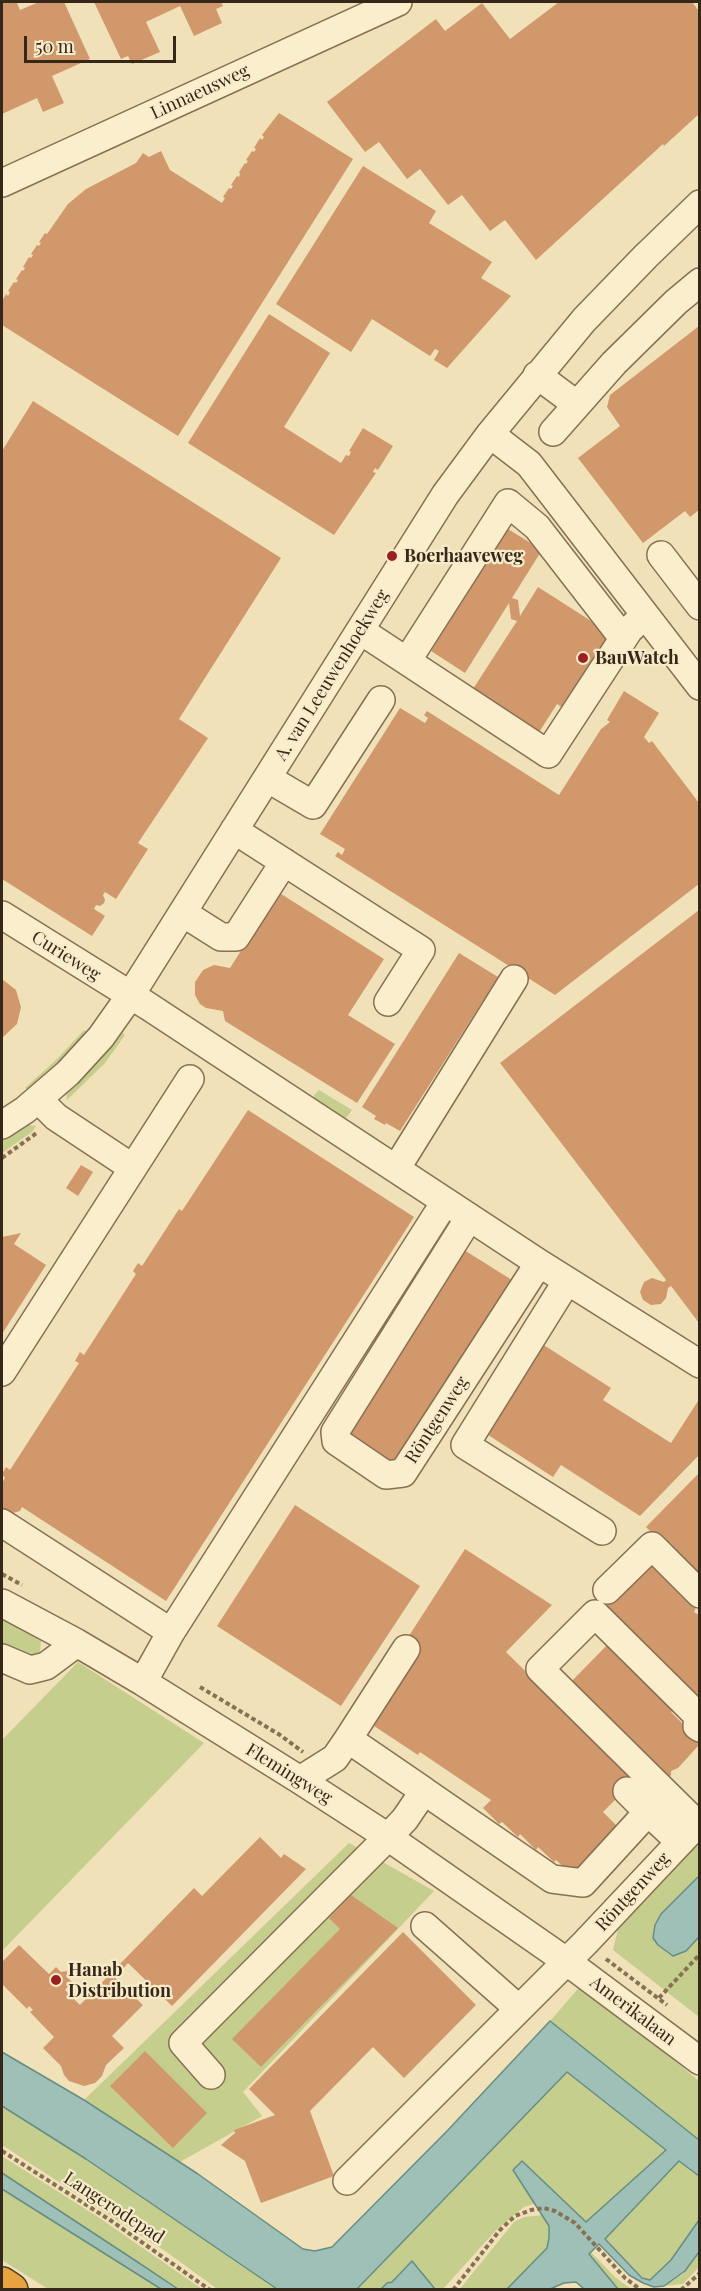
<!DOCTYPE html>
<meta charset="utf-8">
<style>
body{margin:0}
#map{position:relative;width:701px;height:2291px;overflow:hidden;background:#f0e1b9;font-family:"Playfair Display",serif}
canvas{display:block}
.frame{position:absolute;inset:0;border:3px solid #352719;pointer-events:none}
.scale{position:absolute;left:24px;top:36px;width:152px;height:27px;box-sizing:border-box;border:3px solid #352719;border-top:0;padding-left:8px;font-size:18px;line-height:21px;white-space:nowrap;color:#352719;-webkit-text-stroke:4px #f7ebc9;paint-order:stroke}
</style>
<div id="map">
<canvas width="701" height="2291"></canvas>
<div class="frame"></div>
<div class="scale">50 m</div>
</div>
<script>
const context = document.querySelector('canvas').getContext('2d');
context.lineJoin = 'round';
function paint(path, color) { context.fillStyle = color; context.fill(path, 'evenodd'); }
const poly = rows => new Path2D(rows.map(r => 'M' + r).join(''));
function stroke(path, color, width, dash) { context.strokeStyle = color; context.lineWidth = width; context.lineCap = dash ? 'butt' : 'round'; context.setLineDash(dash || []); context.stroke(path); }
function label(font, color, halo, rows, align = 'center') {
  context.font = font + ' "Playfair Display",serif'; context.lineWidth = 4.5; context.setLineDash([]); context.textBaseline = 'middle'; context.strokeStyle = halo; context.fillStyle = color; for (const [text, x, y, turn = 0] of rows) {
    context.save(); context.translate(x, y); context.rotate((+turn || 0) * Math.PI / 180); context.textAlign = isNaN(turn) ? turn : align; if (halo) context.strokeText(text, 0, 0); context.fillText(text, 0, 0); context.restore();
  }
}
paint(poly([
 [84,1030,89,1034,30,1092,25,1088,57,1059],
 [121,1032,125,1035,105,1063,67,1100,66,1090,114,1037],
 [319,1090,352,1110,347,1117,343,1118,314,1100,314,1095],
 [22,1124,36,1126,32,1132,2,1153,2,1137],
 [2,1619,41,1641,39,1663,2,1643],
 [78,1662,204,1743,2,1951,2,1740],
 [699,1834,699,1876,661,1914,686,1951,699,1937,699,2017,613,1950,618,1929,627,1916],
 [349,1843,434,1891,243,2092,262,2116,178,2163,84,2100],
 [582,1984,699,2081,699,2140,550,2021],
 [566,2071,666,2150,586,2223,513,2170,536,2203,524,2207,497,2229,443,2289,435,2289,412,2262,392,2282,387,2283,381,2289,357,2290],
 [2,2106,86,2159,277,2289,216,2288,168,2253,2,2145],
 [2,2156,98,2217,202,2289,178,2289,2,2173],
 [679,2161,699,2176,699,2220,671,2260,650,2280,643,2278,605,2239],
 [2,2189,130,2269,161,2289,48,2289,2,2260],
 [543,2215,549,2226,549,2238,547,2248,507,2289,459,2290,514,2222,524,2217],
 [591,2252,615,2277,631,2289,618,2289,589,2254],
 [699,2252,699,2267,683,2284,664,2286,683,2274]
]), '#c5ce8d');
const water = poly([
 [699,1876,699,1937,686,1951,673,1956,658,1945,653,1938,655,1925,661,1914,699,1876],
 [550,2021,699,2140,699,2176,679,2161,605,2239,642,2278,650,2280,671,2260,699,2220,699,2252,685,2271,664,2286,654,2287,643,2283,629,2275,599,2244,589,2254,618,2289,584,2289,576,2282,564,2283,550,2289,507,2289,547,2248,549,2238,549,2226,513,2170,522,2161,586,2222,666,2150,567,2072,357,2289,277,2289,86,2159,2,2106,2,2052,84,2100,198,2174,303,2249,315,2251,332,2247,448,2130,550,2021],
 [2,2173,136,2261,178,2289,161,2289,2,2189,2,2173],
 [412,2261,435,2289,381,2289,387,2283,392,2282,412,2261]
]);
paint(water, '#9ec0b7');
stroke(water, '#668d84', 1.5);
paint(poly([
 [2,2,17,3,20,10,39,2,64,2,90,59,52,76,64,103,43,112,37,98,2,114],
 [94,2,221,2,223,6,216,9,222,23,194,36,180,6,146,22,160,52,132,64,128,56,121,59],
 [559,2,692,2,699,11,699,114,664,146,663,144,536,260,505,220,490,231,462,195,448,205,420,169,407,179,379,142,365,152,327,102,436,19,445,31,482,3,510,39],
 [279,113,353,159,178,436,2,325,2,301,6,294,8,296,10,292,8,291,14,282,16,283,18,280,16,279,22,270,23,271,25,268,23,267,29,257,31,258,33,255,31,254,37,245,39,246,41,243,39,242,45,233,47,234,68,204,86,189,136,163,143,153,149,157,161,151,170,170,222,203,225,198,223,197,229,188,231,189,233,186,231,185,237,176,239,177,240,174,239,172,245,163,246,164,248,161,246,160,252,151,254,152,256,149,254,148,260,138,262,140,264,137,262,135],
 [363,166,436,211,429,223,492,262,481,278,511,296,447,368,434,360,439,351,435,349,430,356,372,319,351,352,276,304],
 [269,314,330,353,284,427,341,463,346,455,349,456,351,452,349,451,363,428,393,446,378,470,375,468,373,472,376,473,334,535,188,443],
 [699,326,699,510,690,517,685,511,643,543,578,458,620,426,607,407,610,395],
 [33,401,281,558,179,719,208,738,138,843,148,849,116,899,105,892,103,895,105,900,104,903,100,906,96,905,94,909,105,916,92,936,2,879,2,451],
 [508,529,542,550,512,598,518,600,520,616,538,587,613,635,566,710,557,704,538,734,471,692,517,621,511,619,509,603,465,673,431,651],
 [624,691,659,713,644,737,649,743,652,741,699,803,699,884,555,995,335,856,338,852,342,855,345,849,320,834,400,708,425,723,428,718,424,715,427,711,559,795,601,729,610,722,607,720],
 [278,892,384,959,348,1015,395,1044,357,1103,225,1021,223,1011,206,1008,200,1004,195,995,195,982,203,970,214,965,230,968],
 [699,910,699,1323,671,1286,668,1288,666,1298,661,1304,651,1305,643,1300,640,1292,644,1282,652,1278,664,1282,666,1280,500,1063],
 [459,953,498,977,400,1131,386,1123,385,1125,374,1119,376,1116,362,1107],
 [2,979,16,990,21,1007,17,1024,2,1038],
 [248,1110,414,1217,166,1601,22,1507,20,1511,2,1516,2,1483,5,1478,2,1474,6,1467,10,1470,79,1363,75,1361,80,1352,84,1355,136,1274,133,1271,138,1263,142,1266,179,1209,182,1211],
 [81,1165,93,1172,78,1196,66,1188],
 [21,1233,14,1244,46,1265,2,1334,2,1237],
 [461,1248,515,1282,392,1465,344,1433],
 [542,1344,611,1388,603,1400,671,1443,698,1401,699,1402,699,1455,640,1516,561,1465,553,1477,485,1433],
 [699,1473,699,1580,646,1527],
 [295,1505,420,1586,341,1706,217,1626],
 [465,1549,552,1605,506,1652,635,1780,603,1812,619,1828,572,1875,556,1860,554,1862,538,1847,536,1850,520,1834,518,1837,502,1822,499,1824,483,1808,491,1800,420,1752,418,1755,374,1726,379,1718,373,1714,405,1642],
 [656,1557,699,1601,694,1612,699,1615,699,1703,604,1609],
 [614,1638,680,1703,671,1712,699,1740,699,1745,678,1768,671,1771,671,1775,663,1783,566,1687],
 [260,1837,281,1858,284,1854,306,1869,172,2006,128,1963,115,1978,143,2005,112,2036,124,2048,106,2065,102,2076,95,2083,84,2086,69,2081,64,2075,61,2066,43,2048,54,2037,30,2012,33,2010,29,2006,27,2009,2,1984,2,1962,19,1945,49,1974,56,1967,61,1972,67,1971,67,1977,72,1982,65,1990,80,2005,194,1888,202,1896],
 [351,1895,398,1928,261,2067,232,2039,340,1929,329,1918],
 [403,1932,476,2005,404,2078,373,2047,310,2111,334,2176,261,2203,245,2161,221,2145,235,2133,234,2130,275,2115,249,2089],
 [145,2051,207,2113,173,2148,110,2086]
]), '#d1986c');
const minor = poly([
 [2,183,398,2],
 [537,375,576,404],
 [553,432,614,363,676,302,700,282],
 [490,434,529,464,700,686],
 [661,555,700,606],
 [361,631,548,754,629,630,645,615],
 [407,661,508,503,537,527,623,638],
 [267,778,313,805,381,700],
 [234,830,421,950,388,1002],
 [183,913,221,937,236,937,284,862],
 [2,915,148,1006,539,1263,700,1364],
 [38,1099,56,1117,133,1168],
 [2,1125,25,1110,68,1073,101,1037,130,996,445,495,490,434,584,320,646,256,700,204],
 [396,1169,514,979],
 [469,1218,335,1432,336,1441,386,1475,403,1473,539,1263],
 [567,1281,465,1445,602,1531],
 [2,1372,190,1079],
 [2,1523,171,1632,143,1682],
 [607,1590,652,1546,700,1594],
 [2,1603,77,1643,143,1682,300,1780,388,1837,566,1961,700,2061],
 [171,1632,445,1202],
 [2,1658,30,1670,46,1666,77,1643],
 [348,1739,406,1649],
 [300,1780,335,1758,348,1739,424,1791],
 [627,1791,648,1812],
 [697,1824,540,1669,595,1614,698,1716,697,1726,700,1728],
 [425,1926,519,2009],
 [211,2075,183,2043,388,1837,405,1819,424,1791,552,1879,583,1883,648,1812,680,1842],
 [347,2181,585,1943,700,1821]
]);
const highway = poly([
 [2,2284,11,2290]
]);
stroke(minor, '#877053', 30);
stroke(highway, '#543e28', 36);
stroke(poly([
 [2,1158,38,1132],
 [2,1574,22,1585],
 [200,1687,280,1735,303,1752],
 [606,1959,667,2005],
 [659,1998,700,1954],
 [2,2151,110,2220,210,2290],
 [453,2290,500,2230,515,2216,531,2210,544,2208,555,2211,575,2223,625,2278,641,2290],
 [681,2290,700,2273]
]), '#877053', 4, [4.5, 3]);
stroke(minor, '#fbeecc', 27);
stroke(highway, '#e8a341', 33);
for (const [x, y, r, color] of [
 [392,556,6,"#9a211f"],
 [583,658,6,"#9a211f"],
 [56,1980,6,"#9a211f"]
]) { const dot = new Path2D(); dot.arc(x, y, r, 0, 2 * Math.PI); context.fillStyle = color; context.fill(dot); stroke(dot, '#f7ebc9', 2); }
label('18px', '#352719', '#f7ebc9', [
 ["Linnaeusweg",200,92,-25],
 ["A. van Leeuwenhoekweg",332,675,-58],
 ["Curieweg",66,956,32],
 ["Röntgenweg",437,1420,-57],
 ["Flemingweg",289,1774,32],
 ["Röntgenweg",633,1892,-47],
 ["Amerikalaan",633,2011,37],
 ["Langerodepad",114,2208,33]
]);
label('bold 18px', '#352719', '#f7ebc9', [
 ["Boerhaaveweg",404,556],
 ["BauWatch",595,658],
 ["Hanab",68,1970],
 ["Distribution",68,1991]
], 'left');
</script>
